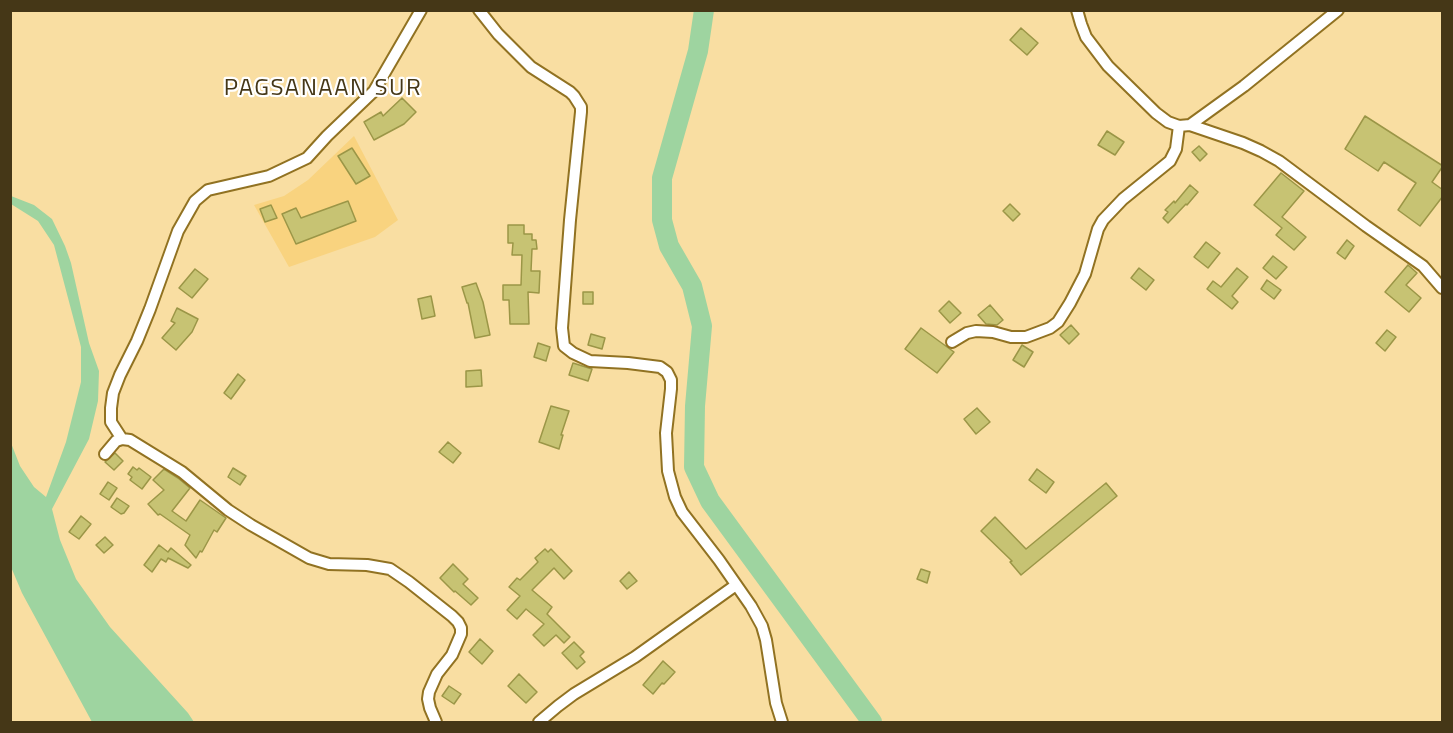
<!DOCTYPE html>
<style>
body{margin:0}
#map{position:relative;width:1453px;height:733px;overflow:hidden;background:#f9dea2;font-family:"Titillium Web",sans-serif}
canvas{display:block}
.frame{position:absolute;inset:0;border:12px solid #453717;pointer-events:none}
</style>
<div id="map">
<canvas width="1453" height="733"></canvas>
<div class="frame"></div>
</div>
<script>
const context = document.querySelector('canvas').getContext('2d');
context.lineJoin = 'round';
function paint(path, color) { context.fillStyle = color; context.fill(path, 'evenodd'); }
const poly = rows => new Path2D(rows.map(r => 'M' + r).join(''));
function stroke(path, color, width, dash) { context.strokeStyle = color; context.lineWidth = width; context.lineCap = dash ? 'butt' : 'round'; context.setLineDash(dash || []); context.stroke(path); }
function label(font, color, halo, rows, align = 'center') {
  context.font = font + ' "Titillium Web",sans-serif'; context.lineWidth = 4.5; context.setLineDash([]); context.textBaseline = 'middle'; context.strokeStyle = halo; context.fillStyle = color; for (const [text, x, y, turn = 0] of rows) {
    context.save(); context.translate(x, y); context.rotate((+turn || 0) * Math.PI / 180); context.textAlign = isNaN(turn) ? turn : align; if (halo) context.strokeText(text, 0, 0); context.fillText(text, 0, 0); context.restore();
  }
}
paint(poly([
 [354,136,398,220,375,237,289,267,254,205,284,196,308,180]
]), '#f9d37f');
paint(poly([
 [11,196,34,205,52,219,65,246,71,263,89,343,99,371,98,401,89,439,52,509,60,540,76,579,110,627,188,713,194,722,92,722,22,593,11,567,11,443,20,466,34,487,46,497,66,442,81,382,81,347,54,245,38,221,11,204]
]), '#9ed4a0');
stroke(poly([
 [704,10,698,51,662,178,662,220,669,246,692,286,702,326,695,406,694,467,710,501,872,722]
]), '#9ed4a0', 20);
const building = poly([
 [1021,28,1038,43,1027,55,1010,40,1021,28],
 [402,98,416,112,404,124,374,140,364,122,381,112,383,116,402,98],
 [1365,116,1443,166,1432,182,1443,190,1443,196,1420,226,1398,210,1416,183,1384,162,1378,171,1345,149,1365,116],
 [1107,131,1124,142,1115,155,1098,145,1107,131],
 [1199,146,1207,154,1200,161,1192,152,1199,146],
 [352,148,370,176,356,184,338,156,352,148],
 [1281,173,1304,191,1282,217,1306,237,1294,250,1276,235,1282,228,1254,205,1281,173],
 [1190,185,1198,192,1187,205,1186,204,1168,223,1163,218,1168,212,1165,210,1174,201,1175,203,1190,185],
 [348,201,356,221,296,244,282,214,296,208,301,218,348,201],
 [1010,204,1020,214,1013,221,1003,211,1010,204],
 [271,205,277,218,265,222,260,209,271,205],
 [508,225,524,225,524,234,532,234,532,240,536,240,537,249,532,249,531,271,540,271,539,293,528,292,529,324,510,324,509,300,503,300,503,285,521,285,522,255,512,255,513,243,508,243,508,225],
 [1347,240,1354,246,1345,259,1337,253,1347,240],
 [1206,242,1220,253,1208,268,1194,257,1206,242],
 [1273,256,1287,267,1276,279,1263,268,1273,256],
 [1408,265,1417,273,1406,285,1421,298,1409,312,1385,292,1408,265],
 [1139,268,1154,280,1146,290,1131,278,1139,268],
 [1237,268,1248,277,1232,296,1238,302,1232,309,1207,289,1213,281,1221,287,1237,268],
 [195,269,208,279,192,298,179,288,195,269],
 [1267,280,1281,290,1274,299,1261,289,1267,280],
 [476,283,483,302,490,335,475,338,468,303,467,303,462,287,476,283],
 [583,292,593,292,593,304,583,304,583,292],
 [431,296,435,316,422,319,418,299,431,296],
 [949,301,961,313,950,323,939,311,949,301],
 [990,305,1003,320,997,325,986,324,978,315,990,305],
 [177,308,198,319,192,332,176,350,162,338,175,323,171,321,177,308],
 [1071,325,1079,334,1069,344,1060,335,1071,325],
 [921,328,954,352,937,373,905,349,921,328],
 [1387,330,1396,337,1385,351,1376,343,1387,330],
 [591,334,605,338,602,349,588,345,591,334],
 [538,343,550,347,546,361,534,357,538,343],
 [1022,345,1033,352,1024,367,1013,360,1022,345],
 [573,363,592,369,588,381,569,375,573,363],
 [481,370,482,386,466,387,466,371,481,370],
 [238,374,245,380,231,399,224,393,238,374],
 [551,406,569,411,561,435,563,435,559,449,539,442,551,406],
 [977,408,990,422,976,434,964,419,977,408],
 [448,442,461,453,453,463,439,452,448,442],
 [115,453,123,461,114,470,105,462,115,453],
 [133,467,137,470,139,468,151,477,142,489,130,480,132,477,128,474,133,467],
 [233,468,246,476,240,485,228,477,233,468],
 [164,469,178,478,190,488,172,511,186,521,200,500,226,518,217,532,214,530,202,552,200,551,196,558,185,545,190,535,160,514,158,515,148,504,164,490,153,480,164,469],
 [1037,469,1054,482,1046,493,1029,480,1037,469],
 [108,482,117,488,109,500,100,494,108,482],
 [1106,483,1117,496,1021,575,1010,562,1012,561,981,531,995,517,1026,549,1106,483],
 [117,498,129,506,124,513,121,514,111,507,117,498],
 [81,516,91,524,79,539,69,532,81,516],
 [105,537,113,545,104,553,96,545,105,537],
 [159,545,168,552,171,548,191,565,188,568,168,558,166,562,161,559,152,572,144,565,159,545],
 [545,549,548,552,551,549,572,571,564,579,554,568,532,590,552,607,547,614,570,637,564,643,556,635,544,646,533,635,544,624,526,609,517,619,507,610,520,596,509,587,517,578,520,580,538,562,535,558,545,549],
 [453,564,468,579,463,584,478,598,471,605,455,591,454,592,440,578,453,564],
 [921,569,930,572,927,583,917,579,921,569],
 [629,572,637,581,627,589,620,581,629,572],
 [480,639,493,651,482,664,469,652,480,639],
 [574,642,584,652,580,656,585,662,577,669,562,653,574,642],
 [663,661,675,672,664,684,662,683,653,694,643,685,663,661],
 [519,674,537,692,526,703,508,686,519,674],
 [449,686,461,694,454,704,442,696,449,686]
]);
paint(building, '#c7c373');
stroke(building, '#9b9647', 1.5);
const street = poly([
 [479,10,498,34,531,67,570,92,574,96,581,107,581,112,570,220,562,328,564,346,573,353,590,361,628,363,660,367,667,372,671,380,671,389,666,433,668,471,675,497,682,512,719,560,751,606,762,626,766,640,776,703,782,722],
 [1077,10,1081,24,1086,37,1108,66,1156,113,1168,122,1179,126],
 [1338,10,1244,86,1190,125,1243,143,1261,151,1279,161,1366,226,1423,266,1442,288],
 [952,342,967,333,976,331,993,332,1011,337,1026,337,1050,328,1058,322,1070,303,1085,274,1098,229,1103,220,1123,199,1170,161,1176,149,1179,126,1190,125],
 [122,439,111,422,111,408,113,393,120,375,137,341,150,309,178,231,195,201,208,190,269,176,307,158,327,136,374,91,421,10],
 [105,454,116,441,122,439,130,440,182,472,228,510,251,525,309,558,329,564,367,565,390,569,409,582,452,616,458,622,461,628,461,634,452,655,437,674,429,692,428,699,430,708,436,722],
 [539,722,558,706,574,694,635,657,736,585]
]);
stroke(street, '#917222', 14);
stroke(street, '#fff', 10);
context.letterSpacing = '1.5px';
label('24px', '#453717', '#fff', [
 ["PAGSANAAN SUR",323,89]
]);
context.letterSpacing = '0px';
</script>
